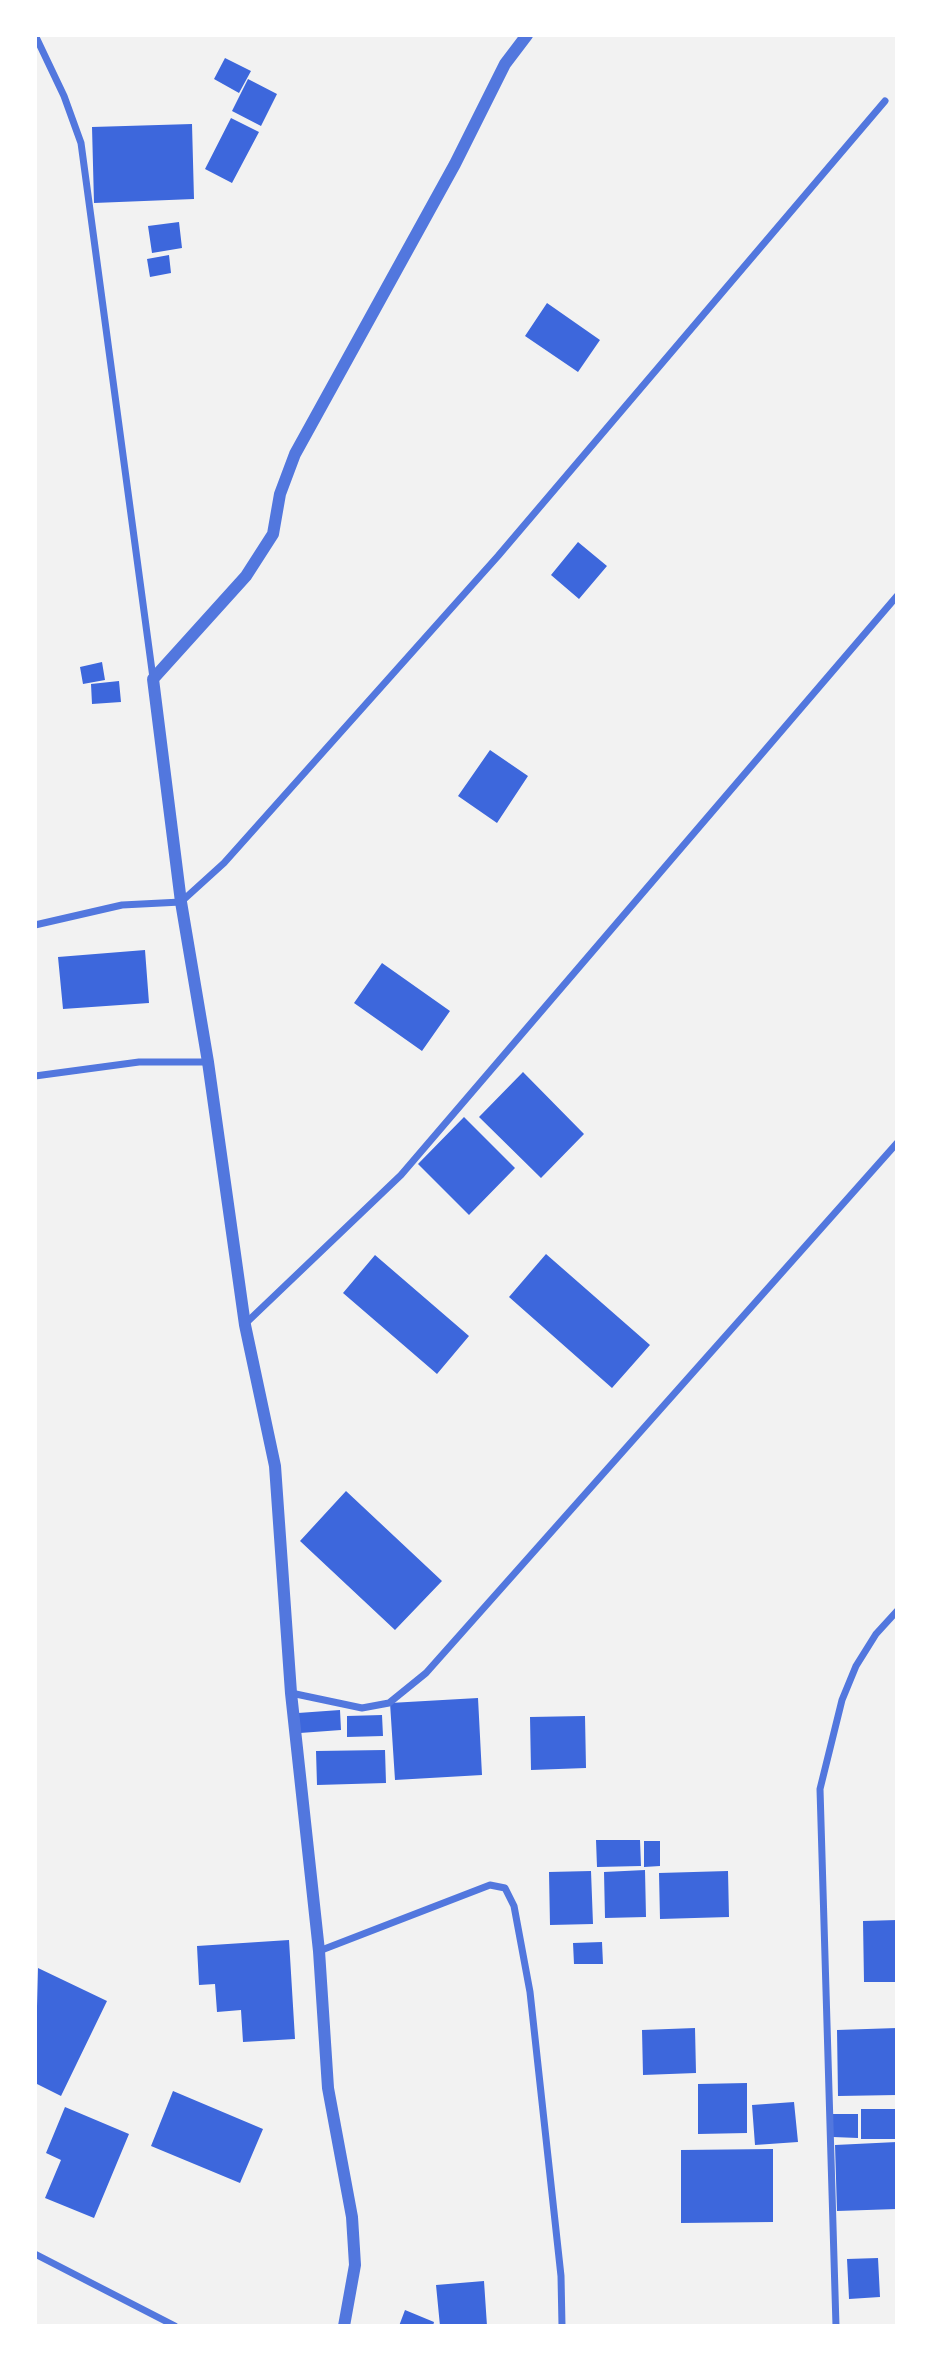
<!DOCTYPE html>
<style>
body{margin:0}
#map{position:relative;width:932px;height:2361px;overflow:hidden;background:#f2f2f2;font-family:Roboto,sans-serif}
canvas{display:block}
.frame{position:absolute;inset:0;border:37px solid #fff;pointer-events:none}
</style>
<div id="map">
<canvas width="932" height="2361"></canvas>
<div class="frame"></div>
</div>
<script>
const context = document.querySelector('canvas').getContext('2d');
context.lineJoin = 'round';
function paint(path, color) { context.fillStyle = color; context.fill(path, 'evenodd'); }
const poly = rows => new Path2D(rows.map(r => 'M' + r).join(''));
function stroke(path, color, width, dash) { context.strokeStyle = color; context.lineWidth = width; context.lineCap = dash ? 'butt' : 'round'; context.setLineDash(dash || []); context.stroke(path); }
paint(poly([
 [225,58,251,71,239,93,214,79],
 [248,79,277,94,261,126,232,111],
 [231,118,259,132,232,183,205,169],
 [192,124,194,199,94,203,92,127],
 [179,222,182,248,152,253,148,226],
 [169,255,171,273,150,277,147,259],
 [547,303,600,340,578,372,525,336],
 [578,542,607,566,579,599,551,575],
 [102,662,105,680,83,684,80,667],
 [119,681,121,702,92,704,91,684],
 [490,750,528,776,497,823,458,796],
 [145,950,149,1003,63,1009,58,957],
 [382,963,450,1011,422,1051,354,1003],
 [523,1072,584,1134,541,1178,479,1117],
 [464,1117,515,1168,469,1215,418,1164],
 [546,1254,650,1345,612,1388,509,1297],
 [375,1255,469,1336,437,1374,343,1293],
 [346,1491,442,1581,395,1630,300,1541],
 [478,1698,482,1775,395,1780,390,1703],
 [340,1710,341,1730,300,1733,298,1713],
 [382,1715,383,1736,347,1737,347,1716],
 [585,1716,586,1768,531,1770,530,1717],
 [385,1750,386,1783,317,1785,316,1751],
 [596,1840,640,1840,641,1866,597,1867],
 [644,1841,660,1841,660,1866,644,1867],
 [645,1870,646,1917,605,1918,604,1872],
 [591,1871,593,1924,550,1925,549,1872],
 [728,1871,729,1917,660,1919,659,1873],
 [897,1920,897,1982,864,1982,863,1921],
 [289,1940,295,2039,243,2042,241,2010,217,2012,215,1984,199,1985,197,1946],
 [602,1942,603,1964,574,1964,573,1943],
 [38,1968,107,2001,61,2096,35,2083],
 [695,2028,696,2073,643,2075,642,2030],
 [897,2028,897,2095,838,2096,837,2030],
 [747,2083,747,2133,698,2134,698,2084],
 [173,2091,263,2129,240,2183,151,2146],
 [794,2102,798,2142,755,2145,752,2105],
 [65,2107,129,2134,94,2218,45,2198,61,2160,46,2153],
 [861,2109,897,2109,897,2139,861,2139],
 [832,2114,858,2114,858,2138,833,2137],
 [897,2142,897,2209,837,2211,835,2145],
 [773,2149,773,2222,681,2223,681,2150],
 [878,2258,880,2297,849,2299,847,2259],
 [484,2281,487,2326,440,2326,436,2285],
 [405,2310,434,2322,433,2326,399,2326]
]), '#3d67dc');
stroke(poly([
 [35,35,64,96,81,143,153,678],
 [35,925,122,905,181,902,224,863,498,556,885,101],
 [35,1076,139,1062,208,1062],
 [245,1324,401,1175,897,596],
 [291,1693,362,1708,389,1703,426,1673,897,1143],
 [319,1951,490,1885,505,1888,514,1906,530,1992,561,2276,562,2326],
 [35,2254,175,2326],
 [836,2326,820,1789,842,1700,856,1666,876,1634,897,1611]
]), '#5277de', 7);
stroke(poly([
 [344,2326,355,2265,352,2217,328,2088,319,1951,291,1693,275,1466,245,1325,208,1062,181,902,153,679,246,576,273,534,280,494,295,454,455,164,505,64,527,35]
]), '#5277de', 12);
</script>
